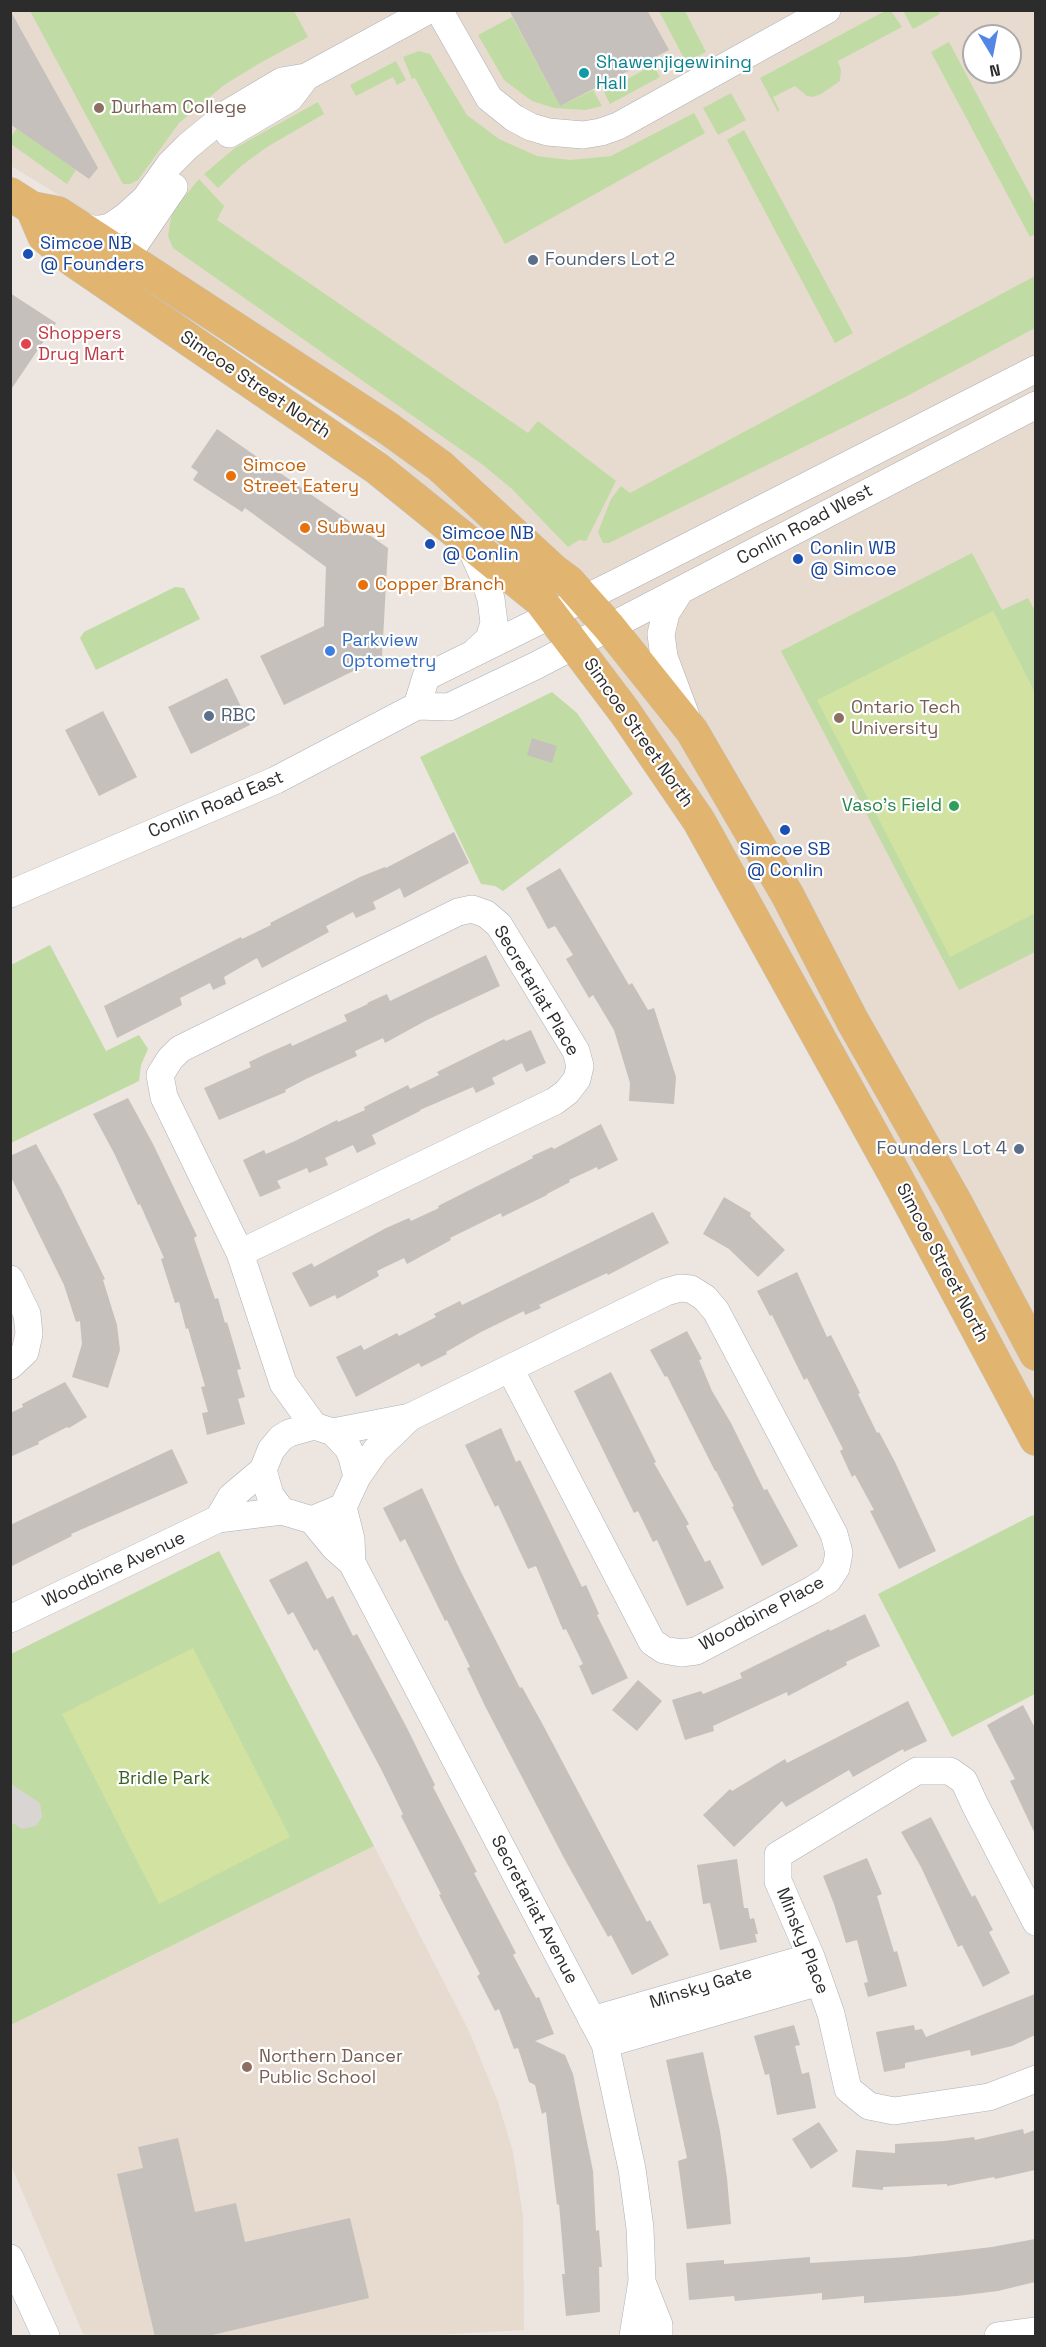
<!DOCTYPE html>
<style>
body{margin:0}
#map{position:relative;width:1046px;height:2347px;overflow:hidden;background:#ece5e0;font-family:"Space Grotesk",sans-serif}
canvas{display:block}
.frame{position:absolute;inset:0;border:12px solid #2c2c2c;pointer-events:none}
.north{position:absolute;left:962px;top:24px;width:60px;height:60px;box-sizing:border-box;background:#fff;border:2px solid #ababab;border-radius:50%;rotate:170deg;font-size:16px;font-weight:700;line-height:24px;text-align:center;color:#2c2c2c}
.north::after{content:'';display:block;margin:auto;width:21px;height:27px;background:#5487e5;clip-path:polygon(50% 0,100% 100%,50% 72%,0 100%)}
</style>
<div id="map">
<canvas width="1046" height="2347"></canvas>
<div class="frame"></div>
<div class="north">N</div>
</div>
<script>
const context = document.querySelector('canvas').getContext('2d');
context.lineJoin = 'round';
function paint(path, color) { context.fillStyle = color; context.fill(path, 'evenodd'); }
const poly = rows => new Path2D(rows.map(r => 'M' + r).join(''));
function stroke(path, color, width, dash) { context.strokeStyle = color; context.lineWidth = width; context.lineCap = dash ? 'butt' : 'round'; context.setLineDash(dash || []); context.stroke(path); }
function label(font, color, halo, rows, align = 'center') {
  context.font = font + ' "Space Grotesk",sans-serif'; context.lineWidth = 4.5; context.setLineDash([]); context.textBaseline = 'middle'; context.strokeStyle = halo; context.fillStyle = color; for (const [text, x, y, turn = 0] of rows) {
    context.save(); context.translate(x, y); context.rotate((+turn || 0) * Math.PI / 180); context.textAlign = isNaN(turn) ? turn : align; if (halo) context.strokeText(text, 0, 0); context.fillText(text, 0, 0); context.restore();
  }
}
paint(poly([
 [11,11,1035,11,1035,1429,547,590,393,458,156,277,82,209,11,166],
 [974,36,1010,36,1010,72,974,72],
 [374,1846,469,2031,498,2102,513,2152,523,2216,524,2330,415,2336,84,2336,11,2165,11,2025]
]), '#e7dbcf');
paint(poly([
 [30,11,294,11,308,37,260,63,224,85,179,123,138,180,130,184,123,184],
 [659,11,685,11,706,52,686,62],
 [885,11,891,11,902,27,838,61,841,70,840,81,821,94,813,97,807,96,795,86,773,97,779,110,778,112,760,78],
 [903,11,938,11,940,14,913,29],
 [512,17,560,106,593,90,602,106,586,110,554,108,532,101,504,80,478,35],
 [949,42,1035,204,1035,234,1030,237,931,52],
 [419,51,430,54,467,115,499,139,537,156,570,160,611,156,694,113,705,133,505,244,415,78,412,79,403,57],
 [396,61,406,80,397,85,393,77,356,96,350,85],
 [653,65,660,77,610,104,604,92],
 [731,93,746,120,718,135,703,108],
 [318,102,324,114,267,147,241,166,218,188,204,174,235,148],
 [17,128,76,170,67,184,11,144,11,137],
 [744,130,853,333,835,343,727,140],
 [199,179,224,206,217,220,528,433,538,421,616,481,586,541,579,540,568,547,512,489,483,465,173,248,168,236,172,212],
 [1035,276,1035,328,907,396,609,543,603,543,598,532,611,499,621,486,630,493],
 [972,553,1002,610,1028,598,1035,611,1035,693,993,611,950,956,1035,913,1035,952,959,990,781,651],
 [175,587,184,588,200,619,96,670,80,638,84,632],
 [552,692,577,713,633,794,503,891,495,886,481,884,420,757],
 [50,945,106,1051,139,1035,148,1049,141,1065,139,1081,11,1143,11,965],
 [1033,1515,1036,1520,1035,1694,952,1737,878,1594],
 [219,1551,374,1846,11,2025,11,1654]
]), '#c0dca4');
paint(poly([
 [993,611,1035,693,1035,913,950,957,817,700],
 [193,1648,290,1837,159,1904,62,1714]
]), '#d1e2a1');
paint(poly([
 [11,1784,40,1803,42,1817,36,1826,22,1829,11,1822]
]), '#d9d5d3');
paint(poly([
 [10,10,98,168,89,179,10,124],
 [509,10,647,10,669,50,560,106],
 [10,293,56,323,10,391],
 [217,429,388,548,382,657,284,705,260,656,324,626,326,567,245,508,242,512,193,480,198,472,191,467],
 [227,678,250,725,191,754,168,707],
 [103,711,137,777,99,796,65,730],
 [532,738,557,746,552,763,527,755],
 [454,832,469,863,404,898,400,888,373,902,376,909,356,918,353,912,326,926,329,932,262,968,257,958,224,977,226,984,213,990,210,983,180,998,182,1005,117,1038,104,1006,241,937,242,939,271,925,270,923,360,877,385,867,386,868],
 [560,868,629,985,632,983,648,1010,654,1008,676,1077,674,1104,629,1101,630,1083,614,1030,593,995,589,998,566,959,573,955,555,926,548,929,526,888],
 [486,955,500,986,427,1020,385,1043,383,1038,355,1051,357,1056,308,1078,285,1090,286,1092,219,1120,204,1088,251,1067,249,1062,268,1053,291,1043,292,1046,347,1021,344,1015,368,1004,367,1003,387,994,390,1001],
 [531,1030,546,1063,526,1072,522,1063,492,1078,495,1084,476,1093,473,1087,420,1110,420,1111,372,1135,376,1144,357,1153,353,1145,325,1158,328,1165,309,1173,307,1168,277,1181,281,1188,260,1197,243,1160,264,1150,266,1154,295,1141,337,1120,338,1122,365,1110,364,1107,408,1085,410,1089,439,1075,437,1072,504,1039,506,1041],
 [128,1098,153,1144,197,1236,194,1238,215,1299,218,1298,225,1323,227,1322,241,1369,237,1370,245,1397,238,1399,245,1424,207,1435,202,1413,208,1412,201,1387,205,1386,188,1328,186,1329,179,1302,175,1303,161,1259,164,1258,140,1204,138,1205,115,1155,93,1114],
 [601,1124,618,1160,598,1170,597,1167,569,1180,570,1182,547,1194,547,1195,502,1217,501,1213,450,1238,451,1240,407,1264,404,1258,377,1271,379,1276,337,1299,335,1295,310,1307,292,1273,312,1263,314,1267,386,1228,409,1218,411,1221,439,1208,438,1206,533,1158,532,1156,552,1147,554,1149],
 [36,1144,61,1189,105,1279,103,1280,117,1325,120,1350,108,1388,72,1377,82,1344,80,1321,76,1322,64,1285,10,1175,10,1156],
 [724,1197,751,1213,750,1216,785,1250,758,1277,729,1249,703,1234],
 [653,1212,669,1243,608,1275,607,1273,539,1305,541,1308,525,1315,524,1311,481,1332,446,1352,447,1354,421,1367,419,1363,356,1397,336,1357,361,1345,364,1350,397,1333,399,1336,436,1317,434,1314,460,1301,462,1305],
 [797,1272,827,1337,831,1335,860,1393,858,1394,877,1433,879,1432,895,1462,936,1551,899,1569,870,1511,874,1510,855,1475,852,1477,840,1451,843,1449,807,1378,804,1380,772,1315,770,1316,757,1291],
 [687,1331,702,1359,699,1360,712,1391,731,1423,764,1490,767,1489,798,1546,762,1566,732,1507,734,1506,716,1471,715,1471,667,1376,665,1377,650,1350],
 [611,1372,656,1462,654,1463,689,1524,686,1526,705,1562,710,1560,724,1588,687,1606,657,1540,653,1542,638,1511,634,1513,574,1391],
 [65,1382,87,1417,69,1428,67,1427,38,1442,39,1444,10,1457,10,1413,23,1407,22,1404],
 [501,1428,516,1462,520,1460,582,1587,586,1585,599,1614,597,1615,628,1678,592,1695,579,1666,583,1664,566,1629,563,1630,536,1566,528,1569,498,1505,495,1507,465,1445],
 [172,1449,188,1483,71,1534,72,1536,10,1567,10,1525],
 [422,1488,460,1570,520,1688,522,1687,543,1725,647,1922,650,1920,669,1955,632,1975,611,1935,608,1937,564,1858,485,1706,467,1668,470,1667,447,1620,445,1621,405,1539,400,1542,383,1508],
 [307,1561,327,1599,333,1596,353,1636,357,1634,407,1728,435,1785,433,1787,477,1872,474,1873,516,1953,513,1955,536,1998,539,1997,554,2034,535,2041,565,2055,573,2074,593,2171,596,2231,599,2230,602,2267,599,2267,600,2312,566,2316,562,2274,565,2274,559,2204,557,2205,546,2112,542,2114,535,2085,529,2082,518,2048,514,2049,499,2009,495,2011,477,1976,480,1974,439,1895,441,1894,401,1816,403,1814,381,1769,317,1649,314,1651,293,1612,288,1615,269,1580],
 [865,1614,880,1646,846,1662,847,1665,788,1696,787,1692,713,1726,714,1731,685,1740,672,1700,701,1691,703,1694,742,1678,740,1673,829,1629,830,1631],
 [638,1680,662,1701,637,1731,612,1710],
 [908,1701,927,1741,904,1752,903,1749,853,1777,849,1770,786,1807,782,1801,734,1847,703,1815,730,1789,732,1791,785,1759,787,1763],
 [1023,1705,1035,1728,1035,1834,1010,1781,1015,1779,987,1725],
 [931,1817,972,1897,975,1895,993,1930,989,1932,1010,1973,983,1987,962,1945,958,1947,921,1867,901,1832],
 [867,1858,882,1894,877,1896,894,1952,897,1951,907,1986,868,1997,864,1983,868,1982,857,1940,846,1943,834,1904,823,1876],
 [737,1859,744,1908,748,1908,750,1919,754,1918,758,1934,755,1934,757,1942,720,1950,710,1903,703,1904,697,1865],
 [1035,1994,1035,2035,1012,2046,971,2056,970,2050,905,2063,905,2068,884,2072,876,2032,914,2025,915,2030,922,2029,926,2037],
 [794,2025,800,2045,795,2046,802,2074,809,2072,816,2108,777,2115,769,2074,765,2075,754,2036],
 [703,2052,720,2131,727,2178,731,2224,687,2229,678,2161,687,2158,666,2060],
 [819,2122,838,2151,811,2169,792,2139],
 [1023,2129,1024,2134,1035,2130,1035,2170,995,2179,994,2177,947,2186,947,2184,883,2187,883,2190,852,2187,856,2150,895,2153,895,2144,944,2141,974,2137,975,2140],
 [178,2138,195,2212,236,2203,245,2242,350,2218,369,2298,204,2337,155,2337,117,2174,143,2168,138,2147],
 [1035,2239,1035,2282,998,2291,957,2296,864,2303,864,2296,822,2300,822,2293,735,2301,734,2296,689,2300,686,2263,724,2260,724,2264,810,2257,810,2263,907,2257,992,2247]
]), '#c5c0bb');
const minor = poly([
 [439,10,489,98,514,118,531,127,548,132,583,135,601,132,618,126,827,10],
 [229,134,290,98,306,77],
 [76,224,92,229,101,229,110,227,125,217,145,199,170,164,188,146,228,113,282,81,306,77,429,10],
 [104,261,123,255,131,250,174,187],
 [468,542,483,575,491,599,494,623,489,639,476,651],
 [680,591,666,613,661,634,664,657,686,716],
 [417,706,426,677,618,582,1036,369],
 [10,894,276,780,417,706,449,707,535,666,1036,405],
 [240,1253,555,1101,567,1092,577,1079,580,1066,576,1051,499,925,486,914,472,909,458,912,180,1049,170,1059,160,1075,164,1097,240,1253,283,1383,314,1426],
 [10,1279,27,1314,29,1334,25,1352,10,1366],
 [314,1426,333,1432,348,1448,352,1457,357,1477,343,1507,312,1520,282,1511,270,1495,263,1470,271,1450,281,1438,289,1433,314,1426],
 [333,1432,410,1417,666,1292,680,1288,691,1289,705,1298,716,1311,834,1534,839,1553,836,1568,828,1580,812,1590,696,1651,681,1653,664,1650,652,1642,510,1369],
 [357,1477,376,1450,410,1417],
 [343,1507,351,1539,352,1563],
 [218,1519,231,1497,263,1470],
 [312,1520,335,1548,352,1563,605,2044,632,2169,640,2228,642,2281,633,2336],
 [10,1619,218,1519,282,1511],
 [1036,1922,975,1805,964,1781,950,1771,917,1771,778,1855,778,1881,811,1957,831,2014,848,2089,869,2106,894,2111,989,2097,1036,2079],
 [592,2020,811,1957],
 [605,2044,819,1982],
 [10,2258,46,2336],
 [642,2282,659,2325,659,2336],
 [998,2336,1036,2331]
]);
const major = poly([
 [10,194,32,208,58,213,75,224,389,429,440,466,553,570,569,582,609,627,692,731,788,896,852,1020,956,1203,1036,1354],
 [32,208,44,236,74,261,378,469,540,600,624,711,699,821,895,1175,1036,1439]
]);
stroke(minor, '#adb0b7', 28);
stroke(major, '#c4c4c4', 34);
stroke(minor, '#fff', 27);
stroke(major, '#e1b470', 33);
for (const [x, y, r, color] of [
 [584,73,6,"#0f9aa8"],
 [99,108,6,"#8d6e63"],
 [28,254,6,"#1a4fb4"],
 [533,260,6,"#5c6f8a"],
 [26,344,6,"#e0444e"],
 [231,476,6,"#e8710a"],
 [305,528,6,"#e8710a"],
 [430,544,6,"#1a4fb4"],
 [798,559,6,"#1a4fb4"],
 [363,585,6,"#e8710a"],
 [330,651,6,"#3f7fe0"],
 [209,716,6,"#5c6f8a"],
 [839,718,6,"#8d6e63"],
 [954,806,6,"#2e9e5b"],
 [785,830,6,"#1a4fb4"],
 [1019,1149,6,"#5c6f8a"],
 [247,2067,6,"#8d6e63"]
]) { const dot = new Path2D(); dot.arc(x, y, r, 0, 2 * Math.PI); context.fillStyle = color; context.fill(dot); stroke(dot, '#fff', 2); }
label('18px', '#0d838f', '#fff', [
 ["Shawenjigewining",596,63],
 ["Hall",596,84]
], 'left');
label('18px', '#785e54', '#fff', [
 ["Durham College",111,108],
 ["Ontario Tech",851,708],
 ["University",851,729],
 ["Northern Dancer",259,2057],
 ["Public School",259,2078]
], 'left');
label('18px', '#164399', '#fff', [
 ["Simcoe NB",40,244],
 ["@ Founders",40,265],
 ["Simcoe NB",442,534],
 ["@ Conlin",442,555],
 ["Conlin WB",810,549],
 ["@ Simcoe",810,570],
 ["Simcoe SB",785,850,"center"],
 ["@ Conlin",785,871,"center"]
], 'left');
label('18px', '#4e5e75', '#fff', [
 ["Founders Lot 2",545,260],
 ["RBC",221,716],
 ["Founders Lot 4",1007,1149,"right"]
], 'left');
label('18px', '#be3a42', '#fff', [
 ["Shoppers",38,334],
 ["Drug Mart",38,355]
], 'left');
label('18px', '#2c2c2c', '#fff', [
 ["Simcoe Street North",255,385,34],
 ["Conlin Road West",805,525,-28],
 ["Simcoe Street North",638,733,55],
 ["Conlin Road East",216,805,-23],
 ["Secretariat Place",536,991,59],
 ["Simcoe Street North",942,1263,62],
 ["Woodbine Avenue",114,1570,-25],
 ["Woodbine Place",762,1614,-28],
 ["Secretariat Avenue",534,1910,62],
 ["Minsky Place",802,1941,68],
 ["Minsky Gate",701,1988,-17]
]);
label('18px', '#c56008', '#fff', [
 ["Simcoe",243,466],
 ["Street Eatery",243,487],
 ["Subway",317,528],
 ["Copper Branch",375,585]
], 'left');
label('18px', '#366cbe', '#fff', [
 ["Parkview",342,641],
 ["Optometry",342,662]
], 'left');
label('18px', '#27864d', '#fff', [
 ["Vaso's Field",942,806]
], 'right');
label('18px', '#3b6224', '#fff', [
 ["Bridle Park",164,1779]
]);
</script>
